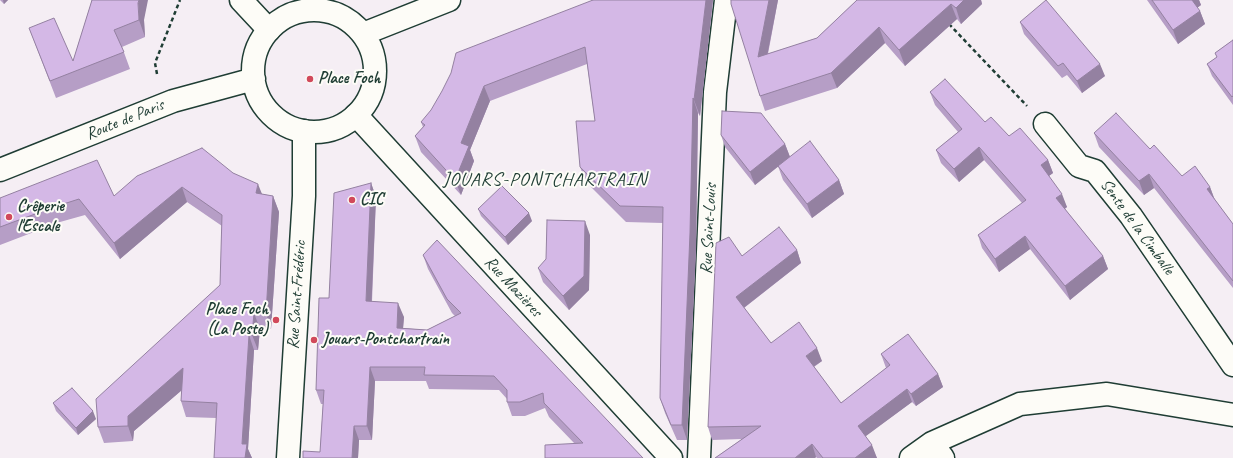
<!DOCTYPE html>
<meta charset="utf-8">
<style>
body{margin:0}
canvas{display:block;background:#f5eef4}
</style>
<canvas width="1233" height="458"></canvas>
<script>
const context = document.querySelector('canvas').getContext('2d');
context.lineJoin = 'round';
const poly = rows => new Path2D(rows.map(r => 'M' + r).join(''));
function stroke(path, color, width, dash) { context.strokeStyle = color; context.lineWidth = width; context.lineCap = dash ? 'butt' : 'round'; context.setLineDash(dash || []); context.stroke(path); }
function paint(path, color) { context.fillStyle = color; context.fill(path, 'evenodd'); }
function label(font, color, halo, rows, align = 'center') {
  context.font = font + ' Caveat,sans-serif'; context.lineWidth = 4; context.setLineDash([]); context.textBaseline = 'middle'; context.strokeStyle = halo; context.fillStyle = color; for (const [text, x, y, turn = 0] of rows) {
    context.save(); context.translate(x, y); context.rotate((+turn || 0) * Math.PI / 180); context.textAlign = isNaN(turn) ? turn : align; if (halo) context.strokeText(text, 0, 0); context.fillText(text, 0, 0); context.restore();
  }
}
const street = poly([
 [356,115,671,458],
 [1045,124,1079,166,1095,171,1131,216,1233,365],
 [932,443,943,458],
 [288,458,304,196,304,131],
 [699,458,715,92,726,0],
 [911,458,932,443,1020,404,1107,394,1233,415]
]);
const secondary = poly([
 [241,0,269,30]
]);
const primary = poly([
 '253 71a61 61 0 1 1 122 0a61 61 0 1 1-122 0Z',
 [363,34,449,0],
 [0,170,173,101,254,79]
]);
stroke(street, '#1f3d34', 25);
stroke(secondary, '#1f3d34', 25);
stroke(primary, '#1f3d34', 25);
stroke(poly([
 [949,24,1027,106],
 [157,74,155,63,180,0]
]), '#1f3d34', 2.5, [4, 3]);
stroke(street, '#fdfcf7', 22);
stroke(secondary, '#fdfcf7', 22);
stroke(primary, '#fdfcf7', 22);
paint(poly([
 [0,0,8,0,4,4],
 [92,0,144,20,145,37,122,47,130,69,56,98,29,28,73,61],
 [593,0,713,0,700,116,698,113,696,249,687,440,677,440,665,413,660,398,663,223,626,222,586,182,580,167,595,121,587,64,490,101,470,150,474,161,461,195,421,152,415,136,423,127,421,122],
 [731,0,778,0,768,54,817,38,857,0,981,0,982,4,961,24,957,19,905,66,885,43,837,88,765,111,760,96],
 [1147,0,1199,0,1201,5,1197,8,1200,11,1205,24,1178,44],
 [1020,22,1105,76,1082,93,1067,75,1062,78,1024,34],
 [1233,40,1233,105,1212,76,1207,64,1217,57,1215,53],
 [930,92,985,122,1048,160,1053,173,1049,176,1067,207,1065,209,1103,256,1108,269,1070,300,1030,249,999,272,982,248,978,235,1022,203,984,160,959,182,941,163,936,150,958,132,935,105],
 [1094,133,1150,149,1182,176,1210,187,1215,200,1233,224,1233,288,1154,188,1144,195,1099,147],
 [721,135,785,144,790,157,755,185,725,147],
 [778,166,839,180,844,194,812,218,783,180],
 [233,173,262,194,273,196,279,212,271,329,260,329,258,350,254,350,248,449,252,458,214,458,216,418,186,417,181,401,182,390,134,431,133,441,104,443,98,427,220,285,222,226,187,202,120,259,85,215,60,222,0,245,0,198,114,196],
 [371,183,376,197,372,302,404,317,403,328,427,330,455,316,452,313,428,269,423,255,643,458,575,444,549,417,545,408,525,416,512,416,507,402,507,399,499,390,429,389,426,381,375,381,372,440,359,440,358,458,303,458,320,452,323,404,321,404,316,390,329,298],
 [478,209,532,221,508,245,481,216],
 [590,235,589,290,569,310,543,282,538,268],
 [797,250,801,263,744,308,771,343,822,361,814,367,841,403,886,368,881,354,938,374,943,387,916,406,912,402,865,436,877,458,817,458,816,457,815,458,715,458,742,439,712,440,708,427,742,256],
 [53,403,96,419,78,435,56,411]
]), '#b69ec6');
paint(poly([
 [3,0,8,0,4,4],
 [139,0,148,0,144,20,145,37,139,20,138,3],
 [706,0,713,0,700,116,694,100],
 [769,0,778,0,764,72,758,57],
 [964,0,981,0,982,4,961,24,956,8],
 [1190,0,1199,0,1201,5,1194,10],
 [951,4,957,19,905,66,899,50],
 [1200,11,1205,24,1178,44,1173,30],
 [879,27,885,43,837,88,831,73],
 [1100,64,1105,76,1082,93,1077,81],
 [484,86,490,101,470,150,474,161,461,195,455,180,461,143],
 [693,98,698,113,696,249,687,440,682,425],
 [785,144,790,157,755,185,750,172],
 [979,147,984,160,959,182,954,169],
 [1048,160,1053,173,1046,178,1041,165],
 [1149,174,1154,188,1144,195,1139,181],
 [839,180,844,194,812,218,807,204],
 [371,183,376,197,371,315,366,301],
 [258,184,264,199,256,193],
 [182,187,187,202,120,259,114,243],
 [1210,187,1215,201,1207,189],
 [1062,194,1067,207,1061,211,1056,198],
 [273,196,279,212,271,329,266,314],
 [529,213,532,221,508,245,505,237],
 [585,221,590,235,589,290,569,310,563,296],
 [1025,236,1030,249,999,272,995,259],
 [797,250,801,263,741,310,736,297],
 [1103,256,1108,269,1070,300,1065,286],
 [398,303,404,317,402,341,397,328],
 [254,313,260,329,258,350,252,335],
 [249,335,254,350,248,449,252,458,245,458,242,444],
 [817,348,822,361,810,369,806,356],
 [370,367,375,381,372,440,367,426],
 [183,368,189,384,134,431,133,441,128,426,128,416],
 [938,374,943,387,916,406,911,394],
 [907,389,912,402,862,439,858,426],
 [93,411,96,419,78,435,76,428],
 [354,426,359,440,358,458,352,458],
 [812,444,816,457,815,458,795,458],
 [872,445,877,458,855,458]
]), '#9481a1');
const building = poly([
 [92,0,139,0,138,3,139,20,114,30,124,52,50,81,29,28,54,18,73,61,92,0],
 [593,0,706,0,694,100,693,98,690,233,682,425,671,425,660,398,663,207,620,206,580,167,576,121,595,121,585,47,484,86,461,143,469,146,455,180,415,136,425,125,421,122,431,110,442,91,451,73,456,53,593,0],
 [731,0,769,0,758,57,817,38,857,0,964,0,956,8,951,4,899,50,879,27,831,73,760,96,731,4,731,0],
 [1046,0,1100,64,1077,81,1063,63,1058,66,1020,22,1046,0],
 [1152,0,1192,0,1200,11,1173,30,1152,0],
 [1233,40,1233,96,1232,97,1207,64,1217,57,1215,53,1233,40],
 [945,79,985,122,991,117,1009,136,1020,128,1048,160,1041,165,1062,194,1056,198,1103,256,1065,286,1025,236,995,259,978,235,1026,200,979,147,954,169,936,150,962,129,930,92,945,79],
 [722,111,761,113,785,144,750,172,721,135,722,111],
 [1116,113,1150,149,1154,145,1182,176,1195,166,1210,187,1207,189,1233,224,1233,281,1149,174,1139,181,1094,133,1116,113],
 [810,141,839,180,807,204,778,166,810,141],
 [202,148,233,173,258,184,256,193,273,196,266,314,254,313,252,335,249,335,242,444,247,444,245,458,214,458,217,403,181,401,183,368,128,416,128,426,98,427,96,399,220,285,222,215,182,187,114,243,79,199,54,207,0,227,0,198,97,160,114,196,137,176,202,148],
 [371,183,366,301,398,303,397,328,427,330,461,313,447,299,423,255,437,240,643,458,545,458,545,445,583,443,544,403,543,393,520,402,507,402,507,390,494,376,424,375,425,367,370,367,367,426,354,426,352,458,303,458,303,451,320,452,324,390,316,390,319,298,329,298,334,193,371,183],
 [502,186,529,213,505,237,478,209,502,186],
 [547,220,585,221,584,276,563,296,538,268,546,259,547,220],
 [779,227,797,250,736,297,771,343,799,322,817,348,806,356,841,403,890,365,881,354,908,334,938,374,911,394,907,389,858,426,872,445,855,458,823,458,812,444,795,458,715,458,761,426,708,427,716,243,729,237,742,256,779,227],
 [72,388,93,411,76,428,53,403,72,388]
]);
paint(building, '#d4b8e6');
stroke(building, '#9481a1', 1);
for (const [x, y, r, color] of [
 [310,79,4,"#d1495b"],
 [352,200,4,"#d1495b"],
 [9,217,4,"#d1495b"],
 [276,320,4,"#d1495b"],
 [314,340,4,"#d1495b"]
]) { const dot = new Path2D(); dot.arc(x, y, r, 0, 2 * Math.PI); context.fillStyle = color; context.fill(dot); stroke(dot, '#fdfcf7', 1.5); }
label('bold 17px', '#1f3d34', '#fdfcf7', [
 ["Place Foch",318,79],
 ["CIC",360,200],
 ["Crêperie",17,207],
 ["l'Escale",17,227],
 ["Place Foch",268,310,"right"],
 ["(La Poste)",268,330,"right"],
 ["Jouars-Pontchartrain",322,340]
], 'left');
label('17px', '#1f3d34', '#fdfcf7', [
 ["Route de Paris",125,120,-22],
 ["Sente de la Cimballe",1137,227,54],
 ["Rue Saint-Louis",709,229,-87],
 ["Rue Mazières",513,287,47],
 ["Rue Saint-Frédéric",297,295,-86]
]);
context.letterSpacing = '1px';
label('19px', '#1f3d34', '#fdfcf7', [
 ["JOUARS-PONTCHARTRAIN",545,180]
]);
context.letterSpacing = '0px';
</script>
